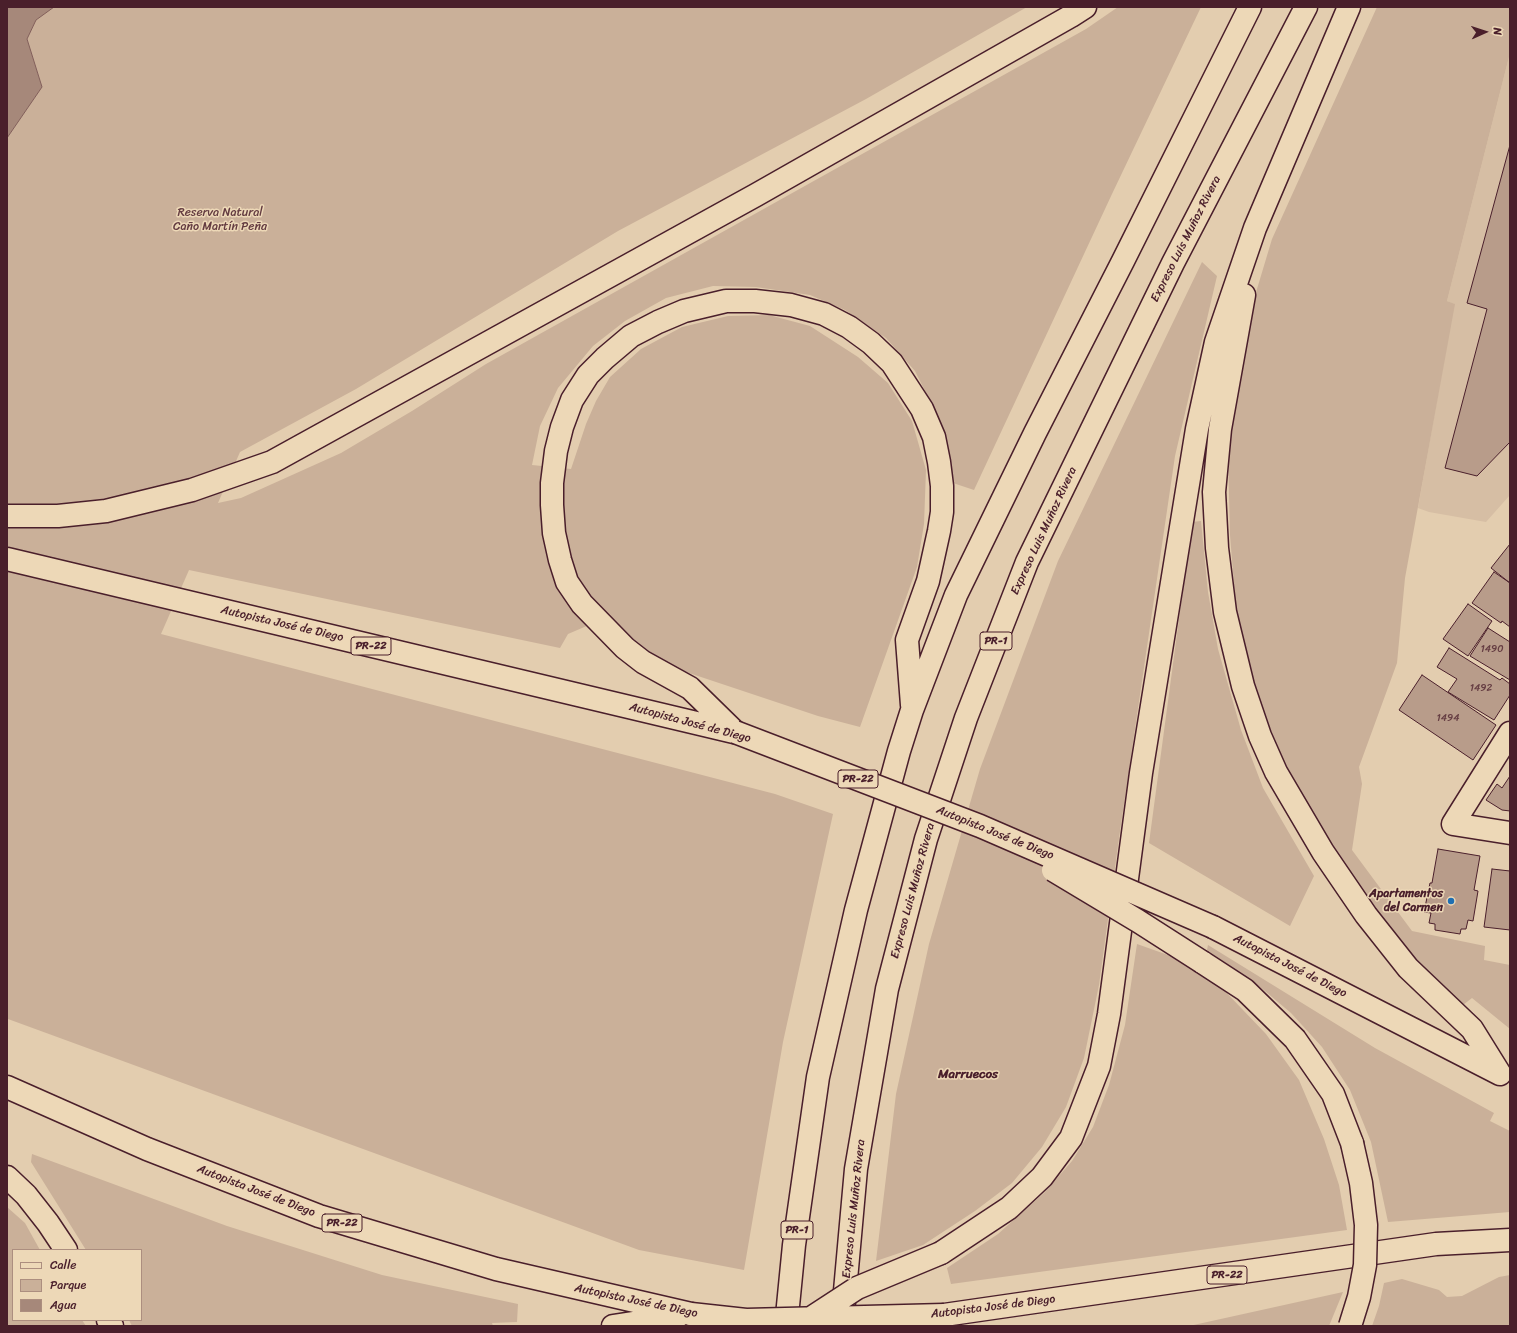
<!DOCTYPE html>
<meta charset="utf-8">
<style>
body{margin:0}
#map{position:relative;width:1517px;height:1333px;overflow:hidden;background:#e3cdaf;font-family:Sriracha,sans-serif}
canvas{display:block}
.frame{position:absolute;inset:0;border:8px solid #4a1f2b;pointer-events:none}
.legend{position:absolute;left:12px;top:1249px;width:130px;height:72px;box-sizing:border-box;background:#edd8b7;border:1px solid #ac8e7f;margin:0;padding:5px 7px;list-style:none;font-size:12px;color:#4a1f2b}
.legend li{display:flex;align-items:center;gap:8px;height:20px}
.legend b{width:20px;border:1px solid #ac8e7f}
.north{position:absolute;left:1465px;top:12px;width:40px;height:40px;-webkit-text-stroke:3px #edd8b7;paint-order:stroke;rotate:87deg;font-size:11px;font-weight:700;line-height:16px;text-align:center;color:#4a1f2b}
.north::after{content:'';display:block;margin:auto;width:14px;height:18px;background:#4a1f2b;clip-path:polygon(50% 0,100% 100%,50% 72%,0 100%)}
</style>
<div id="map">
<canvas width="1517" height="1333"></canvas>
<div class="frame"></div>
<ul class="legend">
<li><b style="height:5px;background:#edd8b7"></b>Calle</li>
<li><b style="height:11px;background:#cab099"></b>Parque</li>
<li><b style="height:11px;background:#a6887a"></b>Agua</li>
</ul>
<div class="north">N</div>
</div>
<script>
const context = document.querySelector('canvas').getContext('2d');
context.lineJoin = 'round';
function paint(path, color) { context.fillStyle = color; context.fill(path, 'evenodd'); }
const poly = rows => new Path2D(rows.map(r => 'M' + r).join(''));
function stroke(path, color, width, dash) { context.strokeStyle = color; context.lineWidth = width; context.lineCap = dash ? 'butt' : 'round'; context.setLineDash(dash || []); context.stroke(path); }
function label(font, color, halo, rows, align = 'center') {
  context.font = font + ' Sriracha,sans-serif'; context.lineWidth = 3; context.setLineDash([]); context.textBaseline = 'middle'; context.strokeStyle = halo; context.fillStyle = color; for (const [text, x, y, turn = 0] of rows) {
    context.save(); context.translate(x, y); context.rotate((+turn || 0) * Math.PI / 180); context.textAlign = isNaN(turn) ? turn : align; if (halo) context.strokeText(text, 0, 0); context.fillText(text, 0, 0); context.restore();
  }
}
paint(poly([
 [1510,53,1510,495,1486,522,1429,512,1418,508,1454,304,1447,301]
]), '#d6bea4');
paint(poly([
 [54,7,1027,7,866,99,618,231,356,389,240,452,218,503,241,498,341,453,412,411,486,364,1086,29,1118,7,1201,7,1112,194,974,490,953,483,948,453,935,411,915,371,886,338,845,310,810,295,756,287,713,286,666,298,625,321,593,346,558,388,540,426,532,465,571,469,586,424,596,401,610,377,641,349,682,327,728,316,769,315,810,326,858,357,888,383,912,421,926,470,924,524,917,567,860,727,818,716,683,671,642,648,610,616,568,634,560,648,189,570,161,634,775,794,833,814,783,1042,744,1270,639,1250,8,1019,7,1021,7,138,42,87,27,39,36,20],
 [1377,7,1510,7,1510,53,1447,301,1455,304,1405,578,1397,663,1359,767,1362,784,1352,850,1412,931,1485,946,1484,960,1510,965,1510,1029,1472,998,1463,1005,1436,981,1380,920,1331,847,1286,769,1253,684,1236,610,1230,535,1228,455,1232,406,1251,309,1272,239],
 [1202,262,1217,276,1175,456,1120,831,1099,985,1084,1058,1066,1107,1042,1147,1012,1183,975,1211,923,1245,876,1261,896,1094,929,944,980,769,1058,561],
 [1201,521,1208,592,1218,649,1241,730,1263,788,1314,876,1290,926,1149,843,1192,522],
 [1137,944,1182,960,1221,987,1266,1034,1299,1080,1324,1139,1339,1185,1347,1230,951,1284,947,1268,998,1234,1044,1193,1072,1161,1093,1127,1109,1085,1125,1025],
 [1208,945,1375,1048,1494,1113,1490,1121,1510,1131,1510,1212,1388,1222,1371,1142,1350,1090,1322,1047,1291,1013,1259,986,1207,950],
 [32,1154,227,1226,382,1275,518,1304,517,1322,492,1323,493,1326,132,1326,129,1320,141,1320,141,1250,86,1250,31,1162],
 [7,1207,25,1223,40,1250,13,1250,13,1320,82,1320,86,1326,7,1326],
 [1510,1275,1510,1326,1372,1326,1379,1306,1384,1283,1402,1279,1439,1290,1447,1297,1462,1296,1499,1277],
 [1343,1292,1329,1326,1189,1326]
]), '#cab099');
const water = poly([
 [7,7,54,7,36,20,27,39,42,87,7,138,7,7]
]);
paint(water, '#a6887a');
stroke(water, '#815e5a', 1);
const building = poly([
 [1510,145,1510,442,1477,476,1445,468,1487,309,1467,303,1510,145],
 [1510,544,1510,583,1491,568,1510,544],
 [1494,572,1510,583,1510,627,1502,621,1501,623,1472,603,1494,572],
 [1468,604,1492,621,1468,656,1443,639,1468,604],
 [1488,628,1510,642,1510,680,1470,656,1488,628],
 [1449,648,1500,680,1502,678,1510,684,1510,695,1494,720,1448,692,1457,679,1437,667,1449,648],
 [1422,675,1496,725,1473,760,1399,710,1422,675],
 [1510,776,1510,811,1502,810,1486,800,1497,784,1502,788,1510,776],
 [1438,849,1480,856,1474,890,1478,891,1473,921,1468,920,1466,929,1461,929,1460,934,1435,930,1435,924,1429,923,1431,913,1424,912,1430,883,1432,883,1438,849],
 [1492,869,1510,871,1510,930,1484,927,1492,869]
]);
paint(building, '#b89c8a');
stroke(building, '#4a1f2b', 1);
const minor = poly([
 [1510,733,1453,824,1510,833]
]);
const motorway = poly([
 [1244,295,1220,429,1214,492,1217,548,1225,612,1243,686,1260,736,1276,772,1323,852,1366,915,1408,968,1472,1029,1500,1074],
 [7,516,58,516,106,511,192,490,272,462,756,195,1071,16,1085,7],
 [7,559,734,732],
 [735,732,690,688,643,662,625,648,582,604,567,582,560,560,554,533,552,505,552,483,556,451,562,427,572,400,588,375,605,358,631,336,658,322,684,311,726,301,755,301,791,305,824,314,849,327,871,343,892,363,922,409,934,437,939,462,942,486,942,512,939,531,928,581,907,640,912,705],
 [1213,927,1500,1074],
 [1202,962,1245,990,1295,1039,1333,1094,1352,1143],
 [7,1087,147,1149,319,1216,496,1269,691,1314],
 [7,1177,26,1195,48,1223,66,1250],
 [941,1253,1009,1208,1042,1177,1071,1138,1099,1066,1109,1014,1141,773,1197,429,1216,342,1255,228,1349,7],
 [843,1313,856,1169,887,989,926,839,966,718,1027,562,1173,263,1306,7],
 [944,1315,1436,1244,1510,1240],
 [108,1320,112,1326],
 [613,1326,678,1316],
 [786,1326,794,1245,818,1077,856,910,899,751,912,710,956,595,1035,433,1123,261,1250,7]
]);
stroke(minor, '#4a1f2b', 25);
stroke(motorway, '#4a1f2b', 25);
stroke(minor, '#edd8b7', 22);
stroke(motorway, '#edd8b7', 22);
const motorwayBridge = poly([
 [735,732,980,826,1213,927],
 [1053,870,1138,921,1202,962],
 [691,1314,746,1320,944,1315],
 [811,1318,857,1288,941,1253],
 [1350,1326,1359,1297,1365,1265,1366,1225,1361,1183,1352,1143]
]);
stroke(motorwayBridge, '#4a1f2b', 25, []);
stroke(motorwayBridge, '#edd8b7', 22);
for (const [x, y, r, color] of [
 [1451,901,4,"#1f6fb2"]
]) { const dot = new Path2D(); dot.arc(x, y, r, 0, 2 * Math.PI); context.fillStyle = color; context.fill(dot); stroke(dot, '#edd8b7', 1.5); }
label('10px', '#663e43', null, [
 ["1490",1492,649],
 ["1492",1481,688],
 ["1494",1448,718]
]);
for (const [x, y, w] of [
 [996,641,32],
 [371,646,40],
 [858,779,40],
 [342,1223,40],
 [797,1230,32],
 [1227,1275,40]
]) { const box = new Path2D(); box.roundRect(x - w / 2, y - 9, w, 18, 3); context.fillStyle = '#edd8b7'; context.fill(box); stroke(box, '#4a1f2b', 1); }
label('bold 11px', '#4a1f2b', null, [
 ["PR-1",996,641],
 ["PR-22",371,646],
 ["PR-22",858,779],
 ["PR-22",342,1223],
 ["PR-1",797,1230],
 ["PR-22",1227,1275]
]);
label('12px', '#643c41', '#edd8b7', [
 ["Reserva Natural",220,213],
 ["Caño Martín Peña",220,227]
]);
label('12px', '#4a1f2b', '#edd8b7', [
 ["Expreso Luis Muñoz Rivera",1186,239,-63],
 ["Expreso Luis Muñoz Rivera",1044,531,-65],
 ["Autopista José de Diego",282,624,13],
 ["Autopista José de Diego",690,723,15],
 ["Autopista José de Diego",995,833,22],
 ["Expreso Luis Muñoz Rivera",913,891,-75],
 ["Autopista José de Diego",1290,966,27],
 ["Autopista José de Diego",256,1191,21],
 ["Expreso Luis Muñoz Rivera",854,1209,-84],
 ["Autopista José de Diego",636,1301,12],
 ["Autopista José de Diego",993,1307,-7]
]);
label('bold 12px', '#4a1f2b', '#edd8b7', [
 ["Apartamentos",1443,894],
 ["del Carmen",1443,908]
], 'right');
label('bold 13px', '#4a1f2b', '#edd8b7', [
 ["Marruecos",968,1075]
]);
</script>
